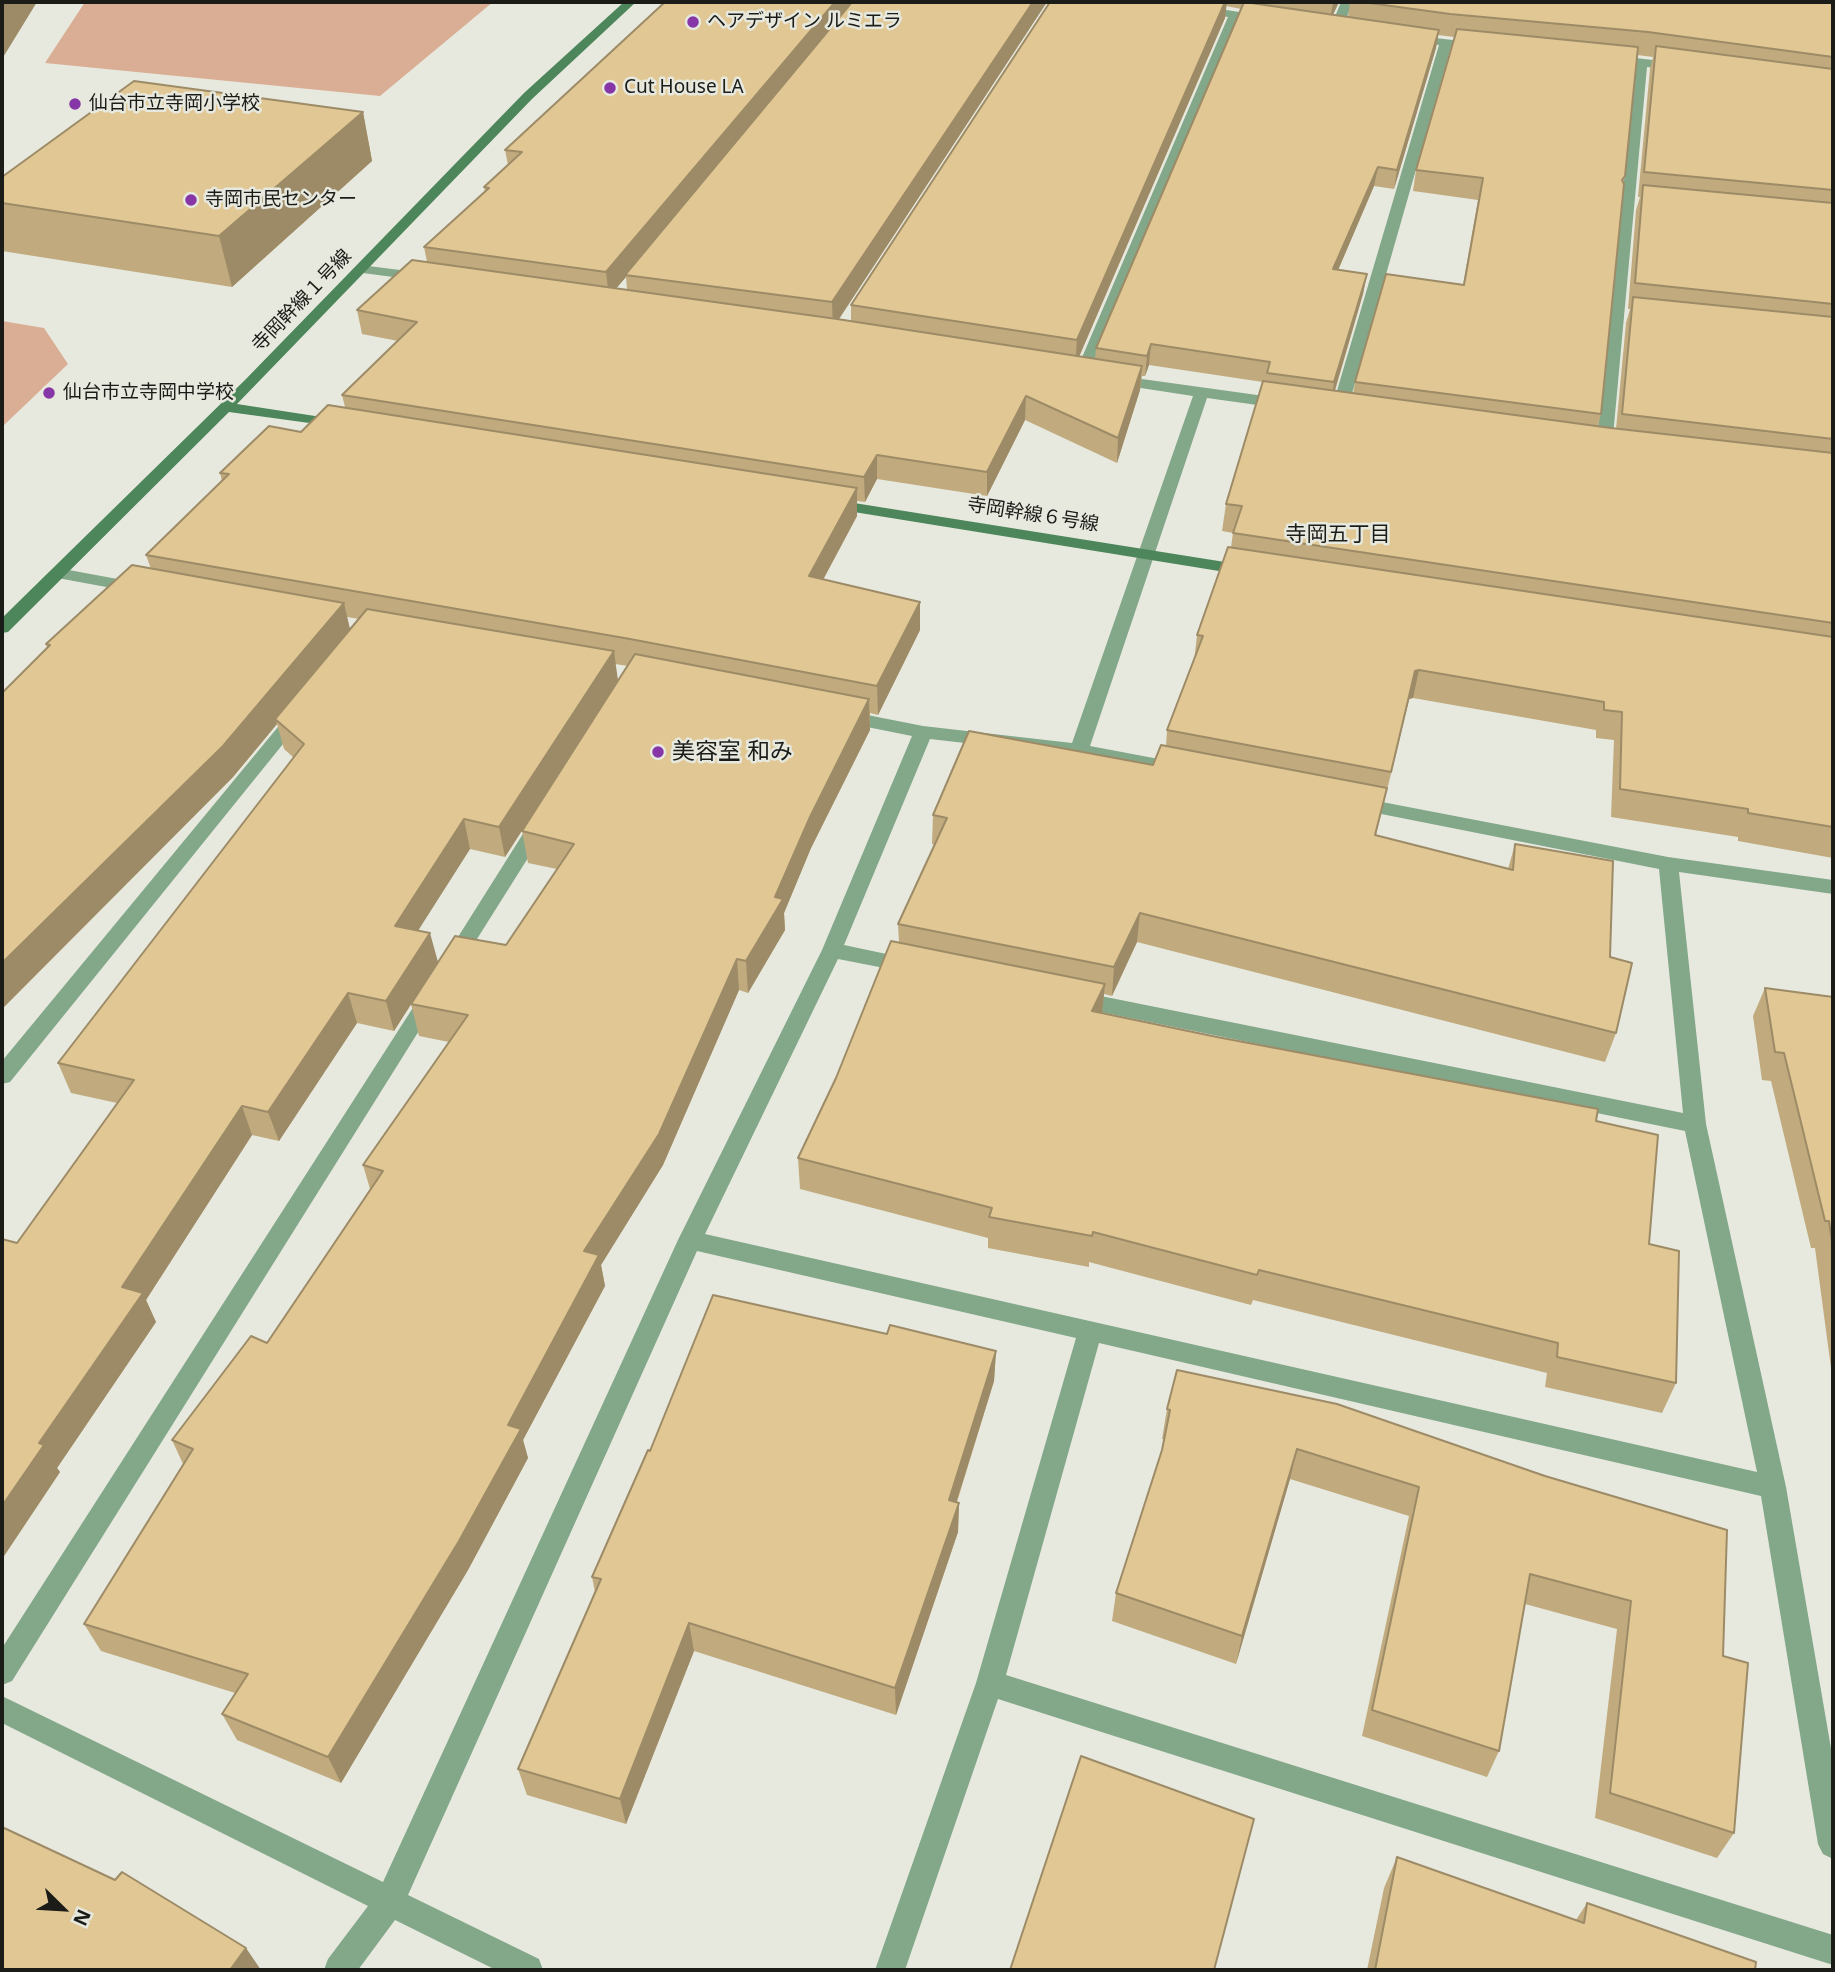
<!DOCTYPE html>
<meta charset="utf-8">
<style>
body{margin:0}
#map{position:relative;width:1835px;height:1972px;overflow:hidden;background:#e7e9df;font-family:"Noto Sans",sans-serif}
canvas{display:block}
.frame{position:absolute;inset:0;border:4px solid #1b1c18;pointer-events:none}
.north{position:absolute;left:28px;top:1874px;width:70px;height:70px;-webkit-text-stroke:5px #e7e9df;paint-order:stroke;rotate:114deg;font-size:19px;font-weight:700;line-height:28px;text-align:center;color:#1b1c18}
.north::after{content:'';display:block;margin:auto;width:24px;height:32px;background:#1b1c18;clip-path:polygon(50% 0,100% 100%,50% 72%,0 100%)}
</style>
<div id="map">
<canvas width="1835" height="1972"></canvas>
<div class="frame"></div>
<div class="north">N</div>
</div>
<script>
const context = document.querySelector('canvas').getContext('2d');
context.lineJoin = 'round';
function paint(path, color) { context.fillStyle = color; context.fill(path, 'evenodd'); }
const poly = rows => new Path2D(rows.map(r => 'M' + r).join(''));
function stroke(path, color, width, dash) { context.strokeStyle = color; context.lineWidth = width; context.lineCap = dash ? 'butt' : 'round'; context.setLineDash(dash || []); context.stroke(path); }
function label(font, color, halo, rows, align = 'center') {
  context.font = font + ' "Noto Sans","Noto Sans JP",sans-serif'; context.lineWidth = 5; context.setLineDash([]); context.textBaseline = 'middle'; context.strokeStyle = halo; context.fillStyle = color; for (const [text, x, y, turn = 0] of rows) {
    context.save(); context.translate(x, y); context.rotate((+turn || 0) * Math.PI / 180); context.textAlign = isNaN(turn) ? turn : align; if (halo) context.strokeText(text, 0, 0); context.fillText(text, 0, 0); context.restore();
  }
}
paint(poly([
 [85,2,493,2,380,96,45,63],
 [2,321,44,328,68,364,2,427]
]), '#daae94');
paint(poly([
 [1148,2,1175,2,1265,16,1271,19,1265,22,1239,18,1088,376,1081,380,1074,376,1228,17,1154,5,1148,2],
 [1341,2,1353,2,1342,29,1336,32,1330,29,1341,2],
 [1408,35,1480,43,1486,47,1480,51,1451,47,1347,411,1339,416,1331,411,1439,45,1404,40,1402,38,1408,35],
 [1610,55,1678,63,1684,67,1678,71,1647,67,1612,447,1604,452,1596,447,1636,66,1606,62,1606,56,1610,55],
 [360,265,424,273,431,277,424,281,355,272,353,269,360,265],
 [1113,375,1286,399,1294,404,1286,409,1207,398,1090,746,1180,763,1187,765,1189,769,1187,773,1180,775,1079,756,930,739,844,945,910,959,917,961,920,966,917,971,910,973,838,959,705,1234,1757,1472,1685,1131,1076,1007,1069,1004,1065,999,1069,994,1076,991,1683,1113,1659,869,1356,809,1349,807,1346,803,1349,799,1356,797,1668,857,1833,880,1833,894,1679,872,1706,1124,1786,1487,1833,1760,1833,1859,1823,1854,1818,1844,1761,1496,1099,1343,1006,1675,1833,1935,1833,1965,998,1699,905,1970,875,1970,976,1683,1076,1338,697,1251,408,1895,539,1959,543,1970,496,1970,395,1920,358,1970,324,1970,328,1959,368,1906,2,1723,2,1696,383,1882,678,1240,822,950,912,736,842,722,833,716,842,710,923,726,1072,743,1193,396,1108,383,1105,380,1108,377,1113,375],
 [58,568,139,583,148,588,139,593,52,577,50,573,58,568],
 [298,708,307,714,304,718,10,1082,2,1084,2,1061,292,710,298,708],
 [540,817,547,818,550,823,460,966,453,968,446,966,443,961,446,956,533,818,540,817],
 [430,989,437,992,441,997,437,1002,12,1681,2,1685,2,1648,423,992,430,989]
]), '#82a789');
paint(poly([
 [624,2,636,2,532,99,237,404,341,420,349,425,346,428,229,412,8,632,2,633,2,618,245,380,524,93,624,2],
 [829,499,1250,566,1258,571,1250,576,823,507,821,504,829,499]
]), '#4d865b');
paint(poly([
 [665,2,1047,2,839,319,851,321,851,305,1050,2,1339,2,1333,15,1348,17,1350,2,1833,2,1833,858,1738,841,1738,837,1611,817,1614,740,1596,738,1596,730,1413,698,1409,699,1376,835,1508,869,1515,844,1610,957,1616,1033,1605,1062,1137,942,1112,996,1104,994,1102,1013,1596,1121,1649,1244,1676,1383,1662,1413,1545,1387,1547,1373,1253,1300,1251,1305,1089,1262,1089,1267,988,1248,988,1238,800,1189,798,1158,899,943,898,924,935,845,932,844,933,815,1153,765,1166,746,1167,730,1194,662,1197,635,1231,547,1233,533,1222,531,1226,504,1263,382,1149,365,1145,376,1142,376,1140,390,1117,463,1025,420,987,496,877,479,865,502,857,501,857,516,823,580,920,630,878,715,870,713,870,730,811,848,784,913,785,930,748,993,739,990,663,1165,601,1265,605,1286,523,1440,528,1458,468,1570,341,1783,237,1740,222,1714,235,1693,101,1651,84,1624,183,1464,172,1440,267,1343,370,1189,363,1165,449,1042,419,1036,411,1004,506,945,557,869,528,863,522,831,628,666,615,664,618,681,505,857,470,849,418,930,438,962,394,1031,357,1023,279,1141,252,1135,146,1300,156,1322,57,1468,60,1472,2,1559,17,1243,117,1103,71,1093,58,1063,294,758,284,749,277,724,233,777,2,1009,2,693,47,648,46,644,151,569,146,555,222,481,220,473,301,432,345,407,342,395,398,341,362,334,357,310,427,262,424,247,485,192,484,187,508,165,505,150],
 [1226,6,1241,9,1096,348,1095,359,1079,357,1225,18],
 [1438,35,1454,37,1416,170,1413,191,1478,200,1463,285,1355,382,1353,394,1335,391,1363,294,1367,274,1338,270,1374,186,1394,189,1436,48],
 [1637,55,1653,57,1650,69,1638,197,1640,197,1636,210,1628,309,1630,309,1626,323,1616,429,1598,426,1601,414,1623,183,1625,176],
 [626,277,627,290,616,288],
 [347,617,359,619,350,629],
 [363,112,372,161,232,287,2,251,2,177],
 [1765,988,1833,997,1833,1383,1815,1248,1811,1248,1771,1081,1762,1080,1753,1016],
 [887,1334,996,1351,994,1381,957,1502,959,1503,958,1532,896,1715,694,1651,626,1824,527,1795,518,1769,595,1592,592,1577],
 [1337,1404,1723,1656,1734,1833,1717,1858,1595,1818,1617,1629,1525,1604,1499,1751,1487,1777,1362,1736,1409,1516,1290,1479,1236,1664,1112,1621,1116,1593,1162,1450,1164,1439,1162,1439,1167,1409],
 [1397,1857,1576,1920,1587,1903,1755,1970,1367,1970,1384,1888]
]), '#c1ab7e');
paint(poly([
 [4,2,37,2,2,59,2,5],
 [835,2,854,2,625,275,626,277,609,297,606,272],
 [1033,2,1047,2,833,328,832,302],
 [1225,2,1227,2,1225,18,1075,366,1077,340],
 [1333,2,1339,2,1330,21],
 [1439,30,1436,48,1394,189,1397,170],
 [363,112,372,161,232,287,219,236],
 [1378,167,1374,186,1330,289,1333,269],
 [1367,274,1363,294,1331,403,1334,382],
 [1151,344,1149,365,1145,376,1147,356],
 [1142,366,1140,390,1117,463,1118,438],
 [1026,396,1025,420,987,496,987,472],
 [877,455,877,479,865,502,864,477],
 [857,488,857,516,810,604,809,576],
 [920,602,920,630,878,715,877,686],
 [344,603,351,634,275,719,277,724,233,777,2,1009,2,963],
 [614,651,618,681,505,857,499,827],
 [1419,670,1413,698,1409,699,1385,800,1415,671],
 [869,699,870,730,811,848,784,913,785,930,748,993,746,961,810,817],
 [464,819,470,849,402,956,395,926],
 [1140,913,1137,942,1112,996,1114,967],
 [430,933,438,962,394,1031,386,1001],
 [737,959,739,990,663,1165,601,1265,605,1286,523,1440,528,1458,468,1570,341,1783,328,1757,508,1425,584,1251],
 [1105,984,1102,1015,1092,1011],
 [348,993,357,1023,279,1141,268,1112],
 [242,1106,252,1135,146,1300,156,1322,57,1468,60,1472,2,1559,2,1506,39,1443,122,1287],
 [996,1351,994,1381,948,1529,949,1500],
 [1297,1449,1290,1479,1236,1664,1242,1636],
 [959,1503,958,1532,896,1715,895,1688],
 [689,1623,694,1651,626,1824,620,1799],
 [246,1948,261,1970,230,1970]
]), '#9d8b67');
const building = poly([
 [665,2,835,2,606,272,424,247,489,188,484,187,522,152,505,150,665,2],
 [852,2,1033,2,832,302,625,275,852,2],
 [1050,2,1225,2,1077,340,851,305,1050,2],
 [1244,2,1439,30,1397,170,1378,167,1333,269,1367,274,1334,382,1267,373,1270,362,1151,344,1147,356,1096,348,1244,2],
 [1362,2,1833,2,1833,57,1648,32,1450,14,1362,2],
 [1457,29,1638,47,1625,176,1622,180,1624,184,1601,414,1355,382,1386,274,1464,285,1483,178,1416,170,1457,29],
 [1656,46,1833,69,1833,190,1644,172,1656,46],
 [134,81,363,112,219,236,2,203,2,177,134,81],
 [1643,185,1833,203,1833,304,1635,283,1643,185],
 [412,260,837,319,1142,366,1118,438,1026,396,987,472,877,455,864,477,342,395,417,322,357,310,412,260],
 [1633,297,1833,317,1833,439,1622,414,1633,297],
 [1263,381,1611,428,1833,453,1833,623,1233,533,1242,506,1226,504,1263,381],
 [328,405,857,488,809,576,920,602,877,686,630,639,146,555,229,474,220,473,269,426,301,432,328,405],
 [1228,547,1833,637,1833,827,1748,813,1748,809,1620,789,1622,712,1604,710,1604,702,1419,670,1415,671,1391,772,1167,730,1203,636,1197,635,1228,547],
 [132,565,344,603,223,746,2,963,2,693,50,645,46,644,132,565],
 [367,609,614,651,499,827,464,819,395,926,430,933,386,1001,348,993,268,1112,242,1106,122,1287,143,1293,39,1443,44,1445,2,1506,2,1239,17,1243,134,1080,58,1063,304,744,275,719,367,609],
 [635,654,869,699,810,817,775,897,783,899,746,961,737,959,659,1134,584,1251,599,1255,508,1425,521,1429,459,1541,328,1757,222,1714,248,1674,84,1624,193,1449,172,1440,251,1336,267,1343,383,1171,363,1165,468,1015,411,1004,455,936,506,945,574,844,522,831,635,654],
 [969,731,1153,765,1161,745,1387,788,1375,835,1513,870,1515,844,1613,861,1610,957,1632,963,1616,1033,1140,913,1114,967,898,924,947,818,933,815,969,731],
 [891,941,1105,984,1092,1011,1217,1037,1598,1109,1596,1121,1658,1135,1649,1244,1679,1251,1676,1383,1557,1357,1558,1343,1259,1270,1257,1275,1093,1232,1092,1236,989,1217,992,1208,798,1158,836,1078,891,941],
 [1765,988,1833,997,1833,1249,1829,1221,1825,1221,1784,1053,1775,1052,1765,988],
 [713,1295,887,1334,890,1325,996,1351,949,1500,959,1503,895,1688,689,1623,620,1799,518,1769,601,1579,592,1577,648,1450,650,1451,713,1295],
 [1177,1370,1337,1404,1545,1476,1727,1530,1723,1656,1748,1663,1734,1833,1610,1793,1631,1601,1530,1574,1499,1751,1372,1710,1419,1487,1297,1449,1242,1636,1116,1593,1162,1450,1170,1410,1167,1409,1177,1370],
 [1081,1756,1254,1819,1214,1970,1010,1970,1081,1756],
 [2,1827,115,1880,122,1872,246,1948,230,1970,2,1970,2,1827],
 [1397,1857,1584,1923,1587,1903,1756,1962,1755,1970,1375,1970,1397,1857]
]);
paint(building, '#e0c793');
stroke(building, '#9d8b67', 2);
for (const [x, y, r, color] of [
 [693,22,7,"#8636a6"],
 [610,88,7,"#8636a6"],
 [75,104,7,"#8636a6"],
 [191,200,7,"#8636a6"],
 [49,393,7,"#8636a6"],
 [658,752,7,"#8636a6"]
]) { const dot = new Path2D(); dot.arc(x, y, r, 0, 2 * Math.PI); context.fillStyle = color; context.fill(dot); stroke(dot, '#e7e9df', 2.5); }
label('19px', '#1b1c18', '#e7e9df', [
 ["ヘアデザイン ルミエラ",707,22],
 ["Cut House LA",624,88],
 ["仙台市立寺岡小学校",89,104],
 ["寺岡市民センター",205,200],
 ["仙台市立寺岡中学校",63,393]
], 'left');
label('19px', '#1b1c18', '#e7e9df', [
 ["寺岡幹線１号線",302,301,-46],
 ["寺岡幹線６号線",1033,515,9]
]);
label('21px', '#1b1c18', '#e7e9df', [
 ["寺岡五丁目",1338,535]
]);
label('23px', '#1b1c18', '#e7e9df', [
 ["美容室 和み",672,752]
], 'left');
</script>
